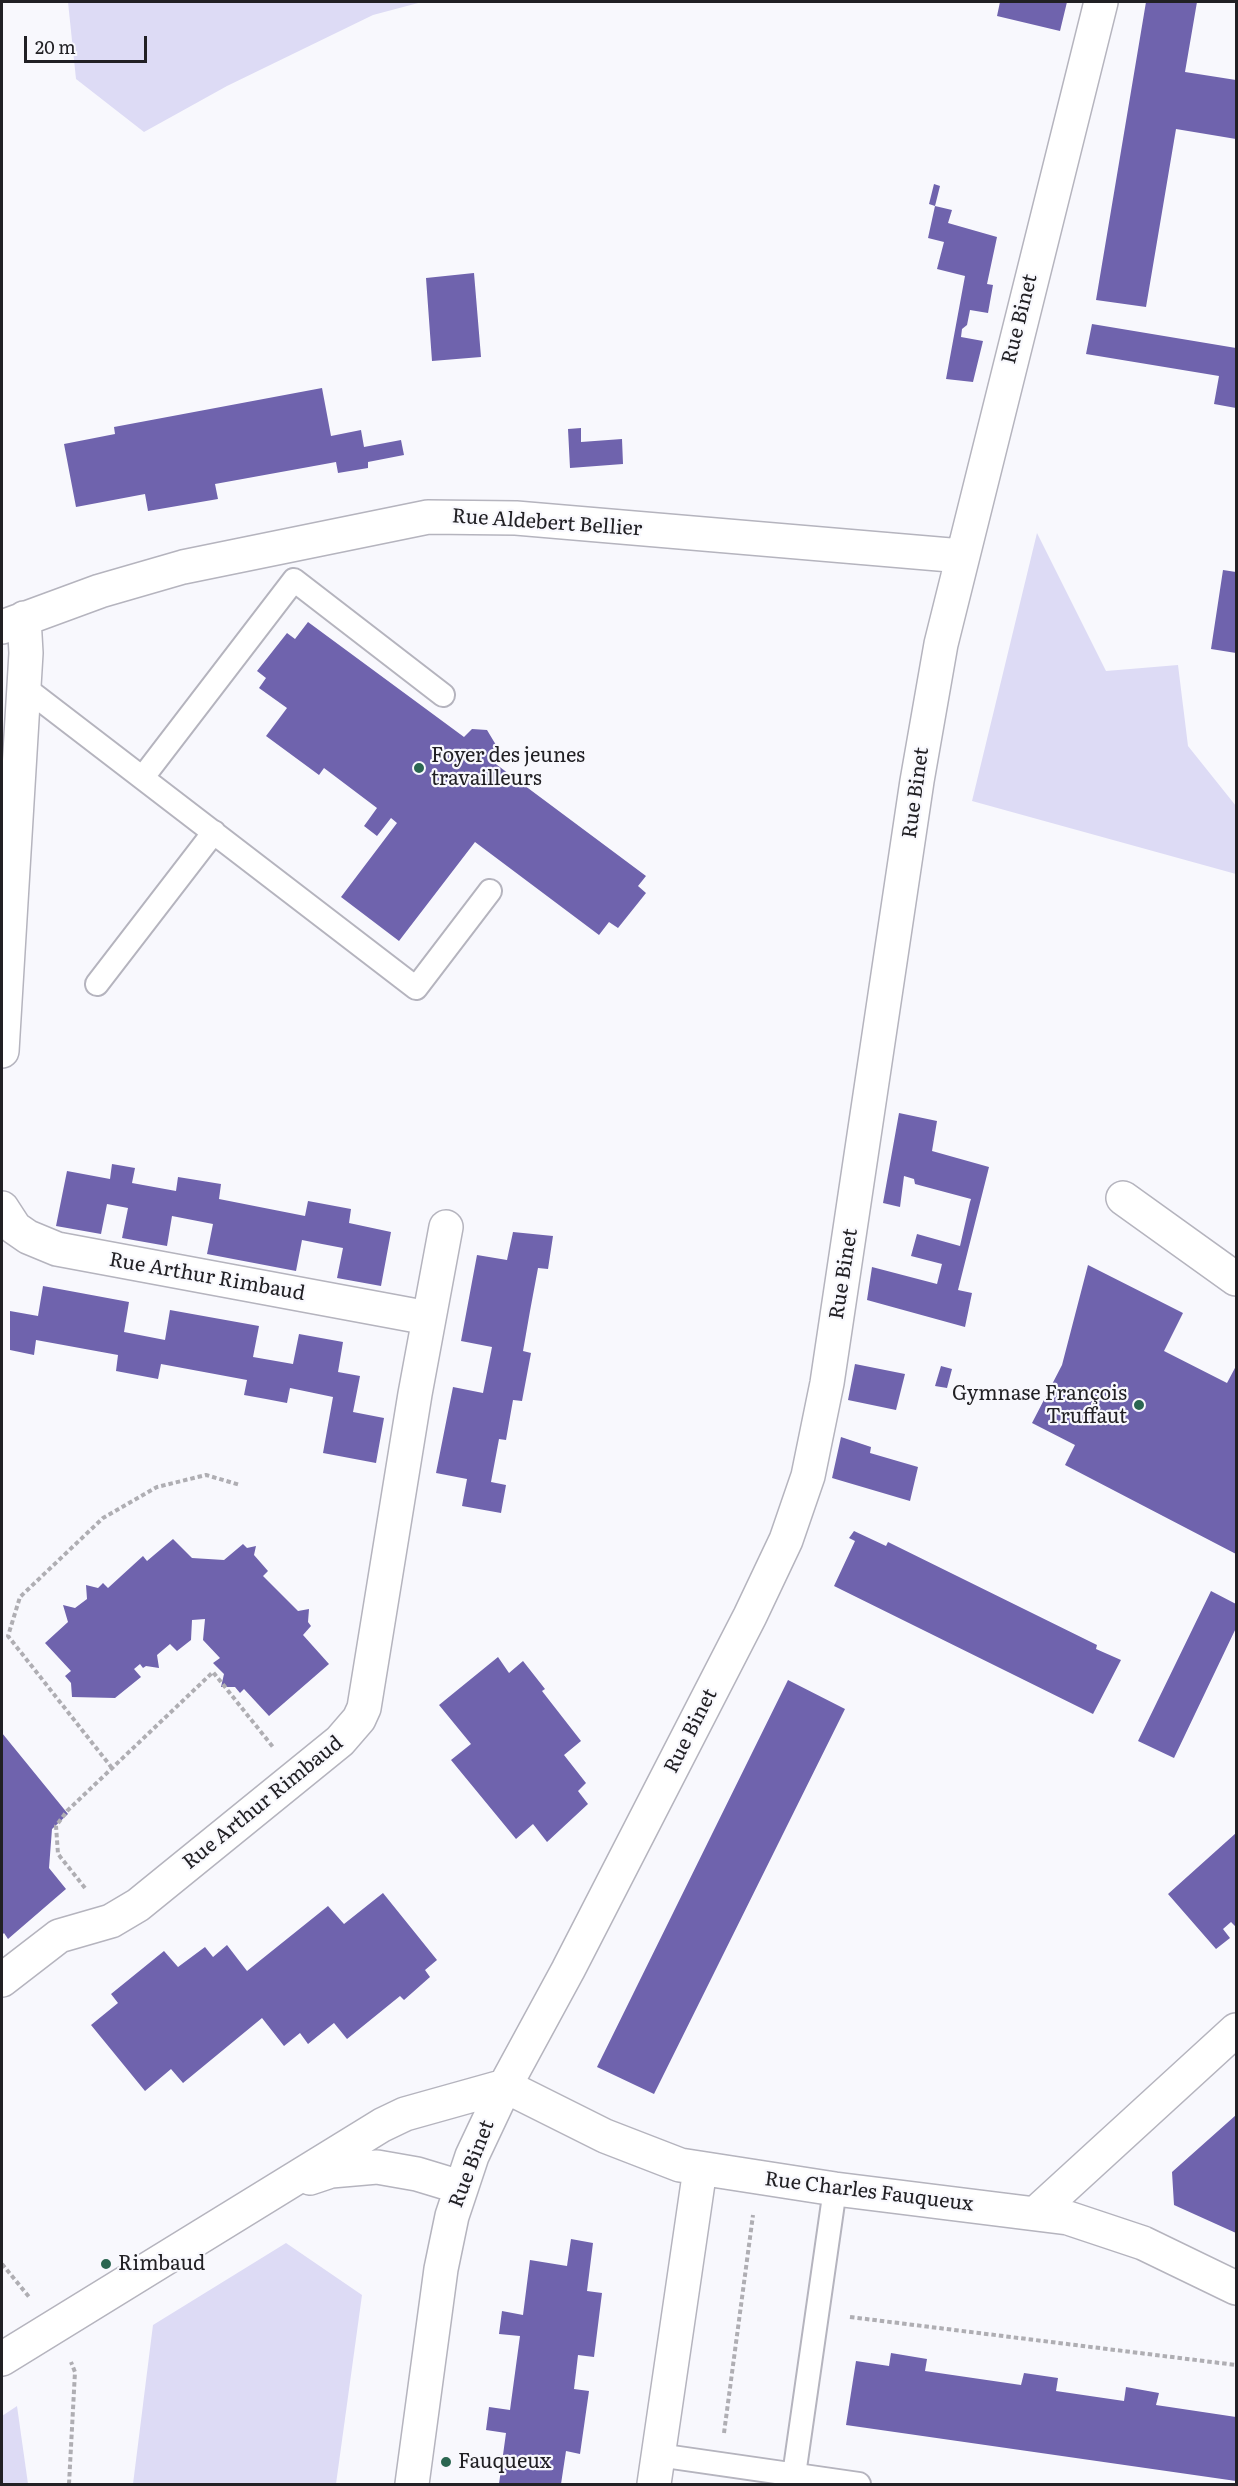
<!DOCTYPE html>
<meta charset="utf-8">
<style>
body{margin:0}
#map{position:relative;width:1238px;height:2486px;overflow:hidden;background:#f8f8fd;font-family:Literata,serif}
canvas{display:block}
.frame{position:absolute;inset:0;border:3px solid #212024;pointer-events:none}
.scale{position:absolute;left:24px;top:36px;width:123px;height:27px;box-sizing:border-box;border:3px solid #212024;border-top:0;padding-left:8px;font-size:18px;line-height:21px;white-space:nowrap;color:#212024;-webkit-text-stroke:4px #f8f8fd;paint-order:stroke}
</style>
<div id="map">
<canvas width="1238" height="2486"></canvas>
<div class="frame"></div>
<div class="scale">20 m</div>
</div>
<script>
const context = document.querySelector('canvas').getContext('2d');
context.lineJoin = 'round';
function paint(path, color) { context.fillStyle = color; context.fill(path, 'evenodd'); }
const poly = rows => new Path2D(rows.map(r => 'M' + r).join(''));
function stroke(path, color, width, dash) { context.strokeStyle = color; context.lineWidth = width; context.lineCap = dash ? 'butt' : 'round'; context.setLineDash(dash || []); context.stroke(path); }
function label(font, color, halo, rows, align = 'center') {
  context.font = font + ' Literata,serif'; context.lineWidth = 4.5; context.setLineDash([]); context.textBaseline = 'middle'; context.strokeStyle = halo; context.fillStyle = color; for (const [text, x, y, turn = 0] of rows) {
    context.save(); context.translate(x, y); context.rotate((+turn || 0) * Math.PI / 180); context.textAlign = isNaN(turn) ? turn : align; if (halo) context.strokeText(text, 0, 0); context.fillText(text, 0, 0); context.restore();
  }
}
paint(poly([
 [68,2,422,2,373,15,227,86,144,132,76,79],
 [1037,533,1106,671,1178,665,1188,746,1236,806,1236,874,972,801],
 [286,2243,362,2295,336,2484,133,2484,153,2325],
 [17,2406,28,2484,2,2484,2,2416]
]), '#dddbf5');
paint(poly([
 [1000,2,1067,2,1060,31,997,16],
 [1146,2,1197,2,1185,72,1236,80,1236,139,1176,129,1146,307,1096,300],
 [934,184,940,186,935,206,929,204],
 [935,206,952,210,948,223,997,237,987,284,993,285,988,313,970,310,967,325,962,329,961,337,983,341,973,382,946,379,965,276,937,269,944,242,928,238],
 [474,273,481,357,432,361,426,278],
 [1092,324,1236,348,1236,408,1214,404,1219,376,1086,354],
 [322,388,331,436,361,430,364,447,401,440,404,455,368,462,368,468,338,473,336,462,215,484,218,499,148,511,145,494,76,507,64,444,115,434,114,427],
 [581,428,581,442,622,439,623,464,570,468,568,429],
 [1223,570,1236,572,1236,653,1211,649],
 [308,622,464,737,472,729,487,730,496,745,489,759,646,876,638,886,646,893,618,928,609,922,599,935,475,842,399,941,341,897,397,823,391,818,377,836,364,826,377,808,324,768,319,775,266,736,287,708,259,688,266,678,257,671,287,633,295,639],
 [899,1113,937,1121,932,1151,989,1167,958,1290,972,1293,965,1327,867,1300,872,1267,937,1284,942,1264,911,1256,917,1234,960,1246,970,1202,971,1199,915,1184,914,1179,904,1176,900,1207,883,1203],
 [112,1164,135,1168,132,1183,176,1191,178,1177,221,1184,219,1199,305,1216,308,1201,351,1209,349,1223,391,1232,381,1286,337,1278,343,1248,322,1244,302,1240,296,1271,207,1254,213,1224,172,1216,167,1246,122,1238,128,1208,107,1204,101,1234,56,1226,67,1171,110,1179],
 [513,1232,553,1236,548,1269,538,1268,530,1311,523,1351,531,1353,522,1401,513,1400,506,1440,499,1439,491,1482,506,1485,501,1513,462,1506,467,1479,436,1473,453,1387,483,1393,492,1347,461,1341,477,1255,507,1260],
 [1088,1265,1183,1313,1164,1351,1227,1383,1236,1366,1236,1554,1065,1465,1075,1445,1032,1423,1062,1365],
 [43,1286,129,1302,124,1332,165,1340,170,1310,259,1326,253,1357,293,1364,299,1334,343,1342,338,1372,360,1376,353,1412,384,1418,376,1463,323,1453,333,1397,290,1388,287,1403,266,1399,244,1395,247,1380,161,1364,158,1379,116,1371,118,1355,36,1340,34,1355,10,1350,10,1311,38,1316],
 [855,1364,905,1374,896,1410,848,1400],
 [941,1366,952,1369,947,1388,935,1386],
 [841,1437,871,1447,870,1453,918,1467,910,1501,832,1478],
 [854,1531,886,1546,888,1542,1097,1645,1096,1649,1121,1660,1093,1714,834,1586,855,1541,849,1538],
 [173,1539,192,1558,224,1560,243,1544,247,1548,256,1546,254,1555,268,1571,263,1576,298,1611,309,1609,308,1622,311,1626,303,1635,329,1664,269,1716,244,1689,240,1693,235,1687,221,1687,224,1674,213,1663,220,1658,203,1640,205,1619,192,1620,191,1640,177,1651,170,1644,157,1655,159,1668,146,1666,143,1668,140,1664,134,1669,141,1677,115,1698,72,1697,71,1683,65,1676,71,1671,45,1643,68,1622,63,1605,75,1608,87,1599,86,1585,98,1588,103,1583,108,1588,143,1556,147,1561],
 [1211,1591,1236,1604,1236,1628,1174,1758,1138,1741],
 [498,1657,509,1673,523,1661,545,1689,542,1691,581,1741,564,1755,586,1783,578,1791,588,1804,547,1842,533,1824,516,1839,451,1760,471,1744,439,1705],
 [788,1680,845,1709,654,2094,597,2067],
 [2,1733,68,1814,52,1829,49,1868,66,1889,8,1939,4,1933,2,1935],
 [1236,1833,1236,1927,1231,1922,1223,1929,1230,1938,1216,1949,1168,1894],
 [383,1893,437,1960,425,1970,430,1977,404,2000,400,1996,347,2039,334,2023,308,2044,300,2033,284,2046,262,2018,183,2083,171,2069,145,2091,91,2025,118,2003,111,1994,164,1951,178,1967,205,1947,213,1957,227,1945,247,1971,328,1906,344,1924],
 [1236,2115,1236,2233,1174,2205,1172,2172],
 [571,2239,593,2243,587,2291,602,2293,594,2357,578,2355,574,2389,589,2391,580,2454,566,2451,561,2484,499,2484,506,2433,486,2430,489,2407,510,2410,520,2336,499,2334,502,2311,523,2315,530,2260,567,2266],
 [891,2353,927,2359,925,2371,1021,2385,1024,2373,1058,2378,1056,2391,1124,2401,1126,2387,1159,2393,1156,2405,1236,2417,1236,2481,846,2425,856,2361,889,2366]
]), '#6f63ad');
const service = poly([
 [24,687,416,988,490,891],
 [143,777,294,580,443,695],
 [97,984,214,832],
 [658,2455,859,2484],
 [794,2475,835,2189]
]);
const minor = poly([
 [2,627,100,591,183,567,428,517,516,518,962,556],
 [2,1051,26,653,24,618],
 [1123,1198,1236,1279],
 [2,1208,15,1228,28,1237,57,1249,428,1318],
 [2,1980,59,1936,111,1921,138,1905,340,1741,359,1719,364,1708,415,1394,446,1227],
 [505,2086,605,2136,680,2165,835,2189,1068,2218,1143,2243,1236,2288],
 [310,2178,331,2171,377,2167,417,2174,460,2187],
 [1036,2213,1236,2030],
 [2,2359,382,2125,405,2114,505,2086],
 [412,2484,441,2269,452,2216,472,2156,505,2086,568,1970,750,1616,786,1540,808,1476,827,1383,917,781,941,644,1101,2],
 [654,2484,700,2169]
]);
stroke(service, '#b5b4be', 26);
stroke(minor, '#b5b4be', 36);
stroke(poly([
 [112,1768,8,1636,20,1597,103,1518,157,1487,206,1475,240,1485],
 [85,1888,58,1854,56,1826,67,1811,213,1672,273,1747],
 [2,2264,30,2298],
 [850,2317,1236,2365],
 [724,2433,753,2215],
 [69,2484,75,2372,71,2362]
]), '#afaeb3', 4, [4.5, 3]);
stroke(service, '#fff', 22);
stroke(minor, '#fff', 33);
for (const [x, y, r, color] of [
 [419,768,6,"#2b6651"],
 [1139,1405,6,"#2b6651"],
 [106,2264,6,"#2b6651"],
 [446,2462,6,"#2b6651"]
]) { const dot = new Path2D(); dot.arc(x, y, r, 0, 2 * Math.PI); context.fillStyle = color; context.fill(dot); stroke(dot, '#f8f8fd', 2); }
label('20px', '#212024', '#f8f8fd', [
 ["Rue Binet",1020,319,-76],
 ["Rue Aldebert Bellier",547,523,4],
 ["Rue Binet",916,793,-82],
 ["Rue Binet",844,1274,-81],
 ["Rue Arthur Rimbaud",207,1277,10],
 ["Rue Binet",691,1731,-63],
 ["Rue Arthur Rimbaud",263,1803,-39],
 ["Rue Binet",472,2164,-69],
 ["Rue Charles Fauqueux",869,2192,7]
]);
label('20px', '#212024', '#f8f8fd', [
 ["Foyer des jeunes",431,756],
 ["travailleurs",431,779],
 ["Gymnase François",1127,1394,"right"],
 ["Truffaut",1127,1417,"right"],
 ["Rimbaud",118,2264],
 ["Fauqueux",458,2462]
], 'left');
</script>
